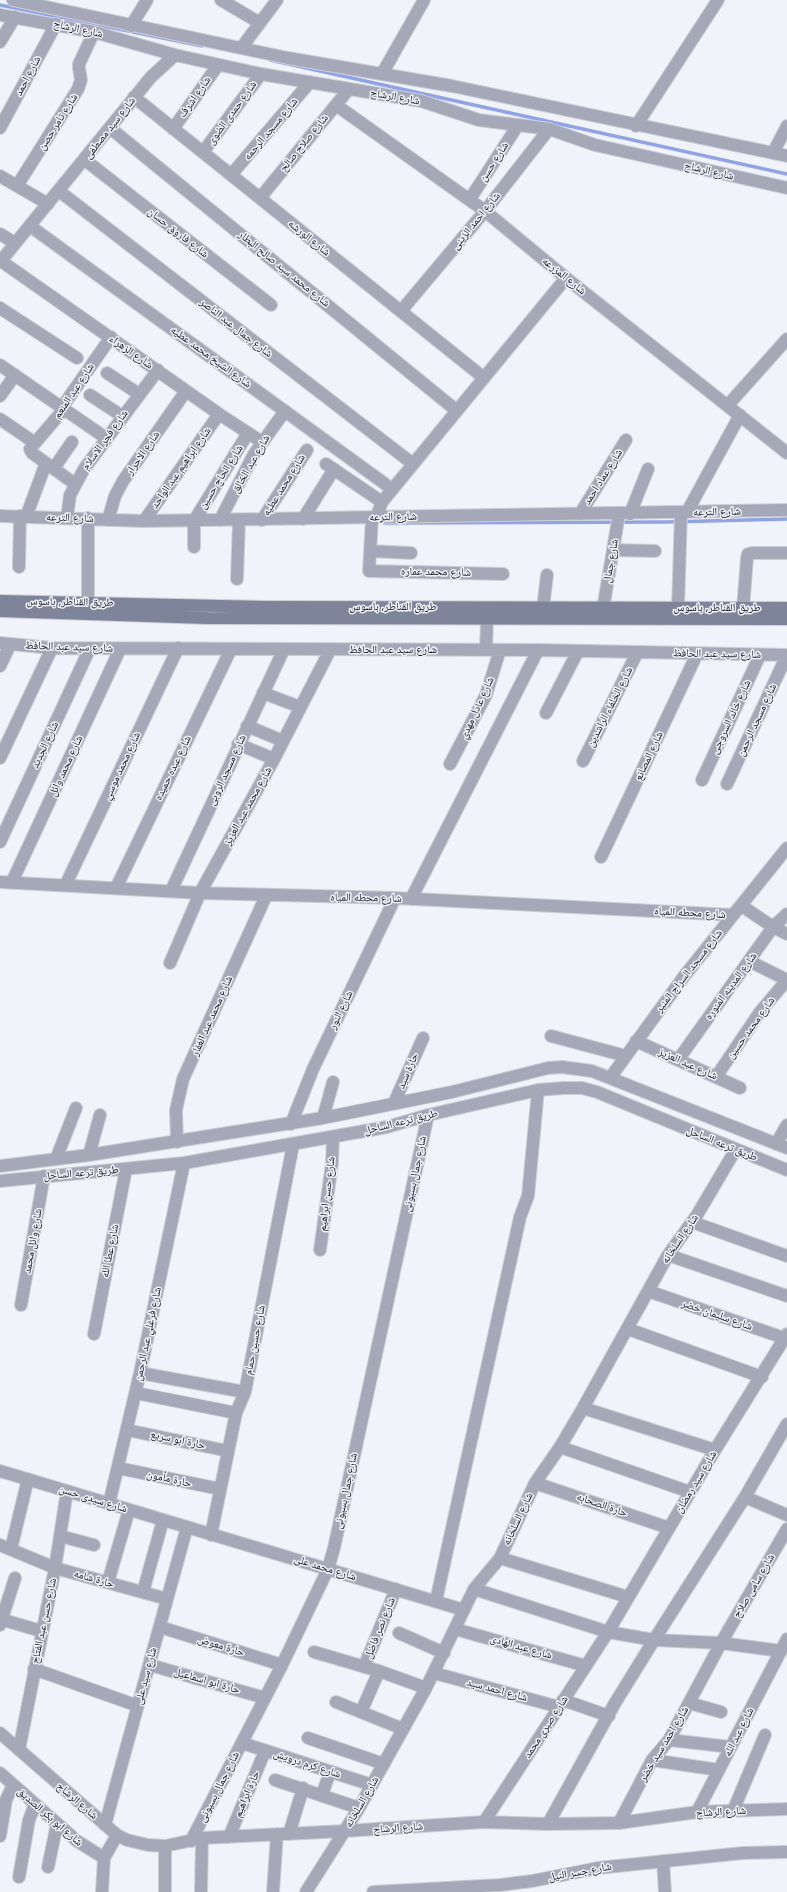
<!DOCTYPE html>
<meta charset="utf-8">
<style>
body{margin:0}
canvas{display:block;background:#f1f3fa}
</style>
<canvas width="787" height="1892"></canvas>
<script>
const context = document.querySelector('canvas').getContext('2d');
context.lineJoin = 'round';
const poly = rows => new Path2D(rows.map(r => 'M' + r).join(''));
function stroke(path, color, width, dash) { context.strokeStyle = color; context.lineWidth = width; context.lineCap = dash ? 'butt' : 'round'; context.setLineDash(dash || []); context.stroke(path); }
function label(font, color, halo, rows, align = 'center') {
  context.font = font + ' "Open Sans","Noto Naskh Arabic",sans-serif'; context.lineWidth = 3; context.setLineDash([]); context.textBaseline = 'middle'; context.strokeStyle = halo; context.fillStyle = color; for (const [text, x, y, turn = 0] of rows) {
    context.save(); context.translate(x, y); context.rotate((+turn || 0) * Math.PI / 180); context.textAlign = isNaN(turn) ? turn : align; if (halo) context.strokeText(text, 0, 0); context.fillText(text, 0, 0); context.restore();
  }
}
stroke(poly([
 [0,5,202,46],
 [270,60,787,174],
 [384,523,667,522,787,519]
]), '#90a3e8', 3.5);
const minor = poly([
 [13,0,288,58,452,86,787,156],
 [221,0,260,23],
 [0,15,94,32,175,55,261,74,421,101,479,120,549,129,595,145,787,188],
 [131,26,147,0],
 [0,42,15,17],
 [242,47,277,0],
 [382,74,424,0],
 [134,97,484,378],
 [336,105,485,211,566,278,787,453],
 [636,126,718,0],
 [0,128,56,24],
 [110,128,457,411],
 [173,129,218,65],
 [203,152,261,74],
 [773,153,787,126],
 [85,160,271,305],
 [231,175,310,82],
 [0,176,48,204],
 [17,186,78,89,81,80,79,68,79,64,94,32],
 [59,191,413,464],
 [260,198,349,89],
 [470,199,518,125],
 [30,226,392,489],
 [0,234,15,243],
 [1,261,219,414,262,442],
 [0,262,151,77,175,55],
 [0,308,77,358],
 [401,311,485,211,549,129],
 [0,365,106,438],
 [107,373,139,394],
 [90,395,122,416],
 [0,396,15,375],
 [728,405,787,339],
 [0,419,35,443,30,449,32,453,75,484],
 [35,443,64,409,65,403,111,337],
 [326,464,382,502],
 [54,468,72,442],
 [687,512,740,415],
 [580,514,626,440],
 [630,514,648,469],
 [0,516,144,521,787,510],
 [26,517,46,463],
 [67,518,70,495,84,469,158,370],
 [88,518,88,602],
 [372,518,369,571,503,574],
 [376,518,382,502,566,278],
 [303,519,334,469],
 [108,520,115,496,123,481,186,391],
 [220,520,254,454,285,411],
 [262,520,307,450],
 [144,521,219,414],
 [194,547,194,521,248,433],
 [613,550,655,551],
 [370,551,411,553],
 [19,567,20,516],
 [237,579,239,520],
 [543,608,547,575],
 [678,608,681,512],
 [603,609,619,514],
 [743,609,747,558,748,554,752,553,787,553],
 [0,643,52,648,538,650,787,655],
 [486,650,487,620],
 [0,666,10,645],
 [263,693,300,707],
 [546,713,578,651],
 [247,726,283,741],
 [238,744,274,759],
 [0,758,52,648],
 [583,761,637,653],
 [450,764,486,695,500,650],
 [702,780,760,655],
 [727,784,787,655],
 [0,842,90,648],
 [601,857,697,654],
 [0,882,200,893,395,898,733,915],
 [12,882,120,649],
 [66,884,178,648],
 [116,888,231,649],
 [171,891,284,649],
 [411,899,538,650],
 [742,906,773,927,787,934],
 [749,961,787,980],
 [170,963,200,893,274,759,330,650],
 [551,1036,626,1056],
 [636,1041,740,1088],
 [678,1060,773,927,787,914],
 [716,1077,760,1012,787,980],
 [610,1078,685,975,787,848],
 [394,1103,423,1038],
 [323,1118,333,1082],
 [291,1124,313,1069,395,898],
 [177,1142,176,1110,183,1079,266,896],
 [776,1144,787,1125],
 [89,1155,100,1115],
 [56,1159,76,1108],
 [0,1166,89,1155,323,1118,452,1092,548,1068,562,1067,592,1071,787,1148],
 [0,1181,184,1163,387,1127,428,1115,538,1090,564,1088,582,1088,597,1092,787,1170],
 [692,1222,787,1256],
 [320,1250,332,1163,333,1137],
 [668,1255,787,1296],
 [648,1291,787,1339],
 [21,1305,44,1176],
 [628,1329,762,1377],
 [94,1334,126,1169],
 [140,1373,245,1392],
 [136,1393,236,1413],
 [583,1408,715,1450],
 [127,1430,228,1451],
 [560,1447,690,1492],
 [118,1468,220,1489],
 [0,1471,464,1610],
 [535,1483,669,1528],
 [745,1497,787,1515],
 [109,1504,140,1373,184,1163],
 [211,1535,236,1413,245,1392,293,1145],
 [60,1536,94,1545],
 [0,1545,55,1568,167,1599],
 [11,1549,28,1479],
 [500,1558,628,1597],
 [108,1582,129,1510],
 [474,1589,608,1632,654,1640,721,1643,781,1651],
 [143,1592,163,1520],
 [436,1601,520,1217,528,1196,538,1090],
 [0,1619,41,1631],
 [0,1625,15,1578],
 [160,1627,282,1665],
 [455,1629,586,1666],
 [399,1633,444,1653],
 [314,1652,379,1671,426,1688],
 [150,1665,265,1698],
 [364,1667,396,1589],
 [34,1669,138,1706],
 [434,1673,559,1707],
 [563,1700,609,1716],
 [336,1702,403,1729],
 [689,1703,721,1712],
 [361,1712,379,1671],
 [0,1733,117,1835,127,1840,148,1845,165,1846,202,1838,345,1831,484,1822,548,1824,619,1823,697,1812,787,1809],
 [308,1738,384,1764],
 [669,1740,731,1747],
 [242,1743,372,1785],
 [19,1750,55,1568,67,1491],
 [652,1760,719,1770],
 [0,1773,77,1841,104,1858],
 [275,1780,359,1808],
 [322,1795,330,1772],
 [733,1811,765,1735],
 [697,1812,787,1639],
 [484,1822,608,1632,715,1450,787,1334],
 [619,1823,652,1760,669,1740,721,1643,787,1529],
 [548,1824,615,1703,654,1640,745,1497,787,1424],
 [105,1825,187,1527],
 [289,1834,303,1788],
 [0,1836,6,1800,13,1785],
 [229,1837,265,1751],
 [191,1841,282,1665,328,1569,334,1548,428,1115],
 [663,1861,665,1892],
 [48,1867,57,1824],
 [19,1877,29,1820,35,1804],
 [102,1892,104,1858,117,1835],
 [165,1892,165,1846],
 [201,1892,202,1838],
 [273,1892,277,1834],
 [306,1892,359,1808,426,1688,474,1589,500,1558,535,1483,560,1447,583,1408,668,1255,697,1215,736,1149]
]);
const tertiary = poly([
 [373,1892,500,1885,532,1881,598,1868,743,1853,787,1852]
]);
const secondary = poly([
 [0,601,265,607,787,608],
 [0,611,207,618,787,619]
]);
stroke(minor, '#cdcfd7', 14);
stroke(tertiary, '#cdcfd7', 14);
stroke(secondary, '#cdcfd7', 14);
stroke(minor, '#a4a8b7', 12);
stroke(tertiary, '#a4a8b7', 12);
stroke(secondary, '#7e849a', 12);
label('11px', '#101420', '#f1f3fa', [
 ["شارع الرشاح",78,29,12],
 ["شارع احمد",28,76,-62],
 ["شارع اشرف",195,97,-55],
 ["شارع الرشاح",395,97,10],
 ["شارع حمدى الضوى",232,113,-54],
 ["شارع تامر حصن",58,122,-58],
 ["شارع سيد مصطفى",110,128,-52],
 ["شارع مسجد الرحمه",271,129,-50],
 ["شارع صلاح صالح",304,143,-51],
 ["شارع حسن",494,162,-57],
 ["شارع الرشاح",709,171,13],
 ["شارع احمد الزينى",476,221,-51],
 ["شارع فاروق حسان",178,233,38],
 ["شارع الورشه",309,238,39],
 ["شارع محمد سيد صالح البطار",284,269,39],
 ["شارع المزرعه",564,276,39],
 ["شارع جمال عبد الناصر",236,328,38],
 ["شارع الزهراء",131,352,35],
 ["شارع الشيخ محمد عطيه",211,357,36],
 ["شارع عبد المنعم",74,391,-56],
 ["شارع فجر الاسلام",105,440,-54],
 ["شارع الاحرار",143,453,-55],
 ["شارع عبد الخالق",251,464,-60],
 ["شارع ابراهيم عبد الواحد",181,468,-55],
 ["شارع الحاج حسين",221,477,-58],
 ["شارع عماد احمد",603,477,-58],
 ["شارع محمد عطيه",284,485,-58],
 ["شارع الترعه",717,512,-1],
 ["شارع الترعه",393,517,-1],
 ["شارع الترعه",70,518,2],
 ["شارع جمال",611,561,-80],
 ["شارع محمد عماره",436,572,1],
 ["طريق القناطر, باسوس",70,602,1],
 ["طريق القناطر, باسوس",393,607],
 ["طريق القناطر, باسوس",717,608],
 ["شارع سيد عبد الحافظ",69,647,2],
 ["شارع سيد عبد الحافظ",393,650],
 ["شارع سيد عبد الحافظ",717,654,1],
 ["شارع الخلفاء الراشدين",610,707,-63],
 ["شارع عادل مهدي",477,708,-65],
 ["شارع خالد السروجى",731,717,-65],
 ["شارع مسجد الرحمن",757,720,-65],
 ["شارع الجديد",45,745,-65],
 ["شارع المصانع",649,756,-65],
 ["شارع محمد وائل",66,766,-65],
 ["شارع محمد موسي",122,766,-65],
 ["شارع عبده حميده",173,768,-64],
 ["شارع مسجد الروبى",227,770,-65],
 ["شارع محمد عبد العزيز",248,806,-61],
 ["شارع محطه المياه",366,898,1],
 ["شارع محطه المياه",690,913,3],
 ["شارع مسجد السراج المنير",689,971,-52],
 ["شارع المدينه المنوره",731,986,-54],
 ["شارع النور",341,1010,-64],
 ["شارع محمد عبد الغفار",212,1016,-66],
 ["شارع محمد حسين",751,1028,-54],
 ["شارع عبد العزيز",688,1064,24],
 ["حارة سيد",408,1071,-67],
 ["طريق ترعه الساحل",401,1122,-14],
 ["طريق ترعه الساحل",722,1144,22],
 ["طريق ترعه الساحل",81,1173,-5],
 ["شارع جمال بسيونى",415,1174,-78],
 ["شارع حسن ابراهيم",327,1194,-83],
 ["شارع السلخانه",680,1239,-56],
 ["شارع وائل محمد",33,1241,-80],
 ["شارع عطا الله",110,1251,-79],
 ["شارع سليمان خضر",717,1315,19],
 ["شارع فرغلي عبد الرحمن",148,1334,-78],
 ["شارع حسين حمام",255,1340,-79],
 ["حارة ابو سريع",178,1440,12],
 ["حارة مأمون",169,1479,12],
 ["شارع سيد رمضان",696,1482,-59],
 ["شارع جمال بسيونى",346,1491,-78],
 ["شارع سيدى حسن",93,1499,17],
 ["حارة الصحابه",602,1505,19],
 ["شارع السلخانه",518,1519,-65],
 ["شارع محمد على",325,1568,17],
 ["حارة شامه",94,1579,16],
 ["شارع سامى صلاح",754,1586,-60],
 ["شارع حسن عبد الفتاح",44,1621,-78],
 ["شارع نصر فاضل",380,1628,-68],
 ["حارة معوض",221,1646,17],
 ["شارع عبد الهادى",521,1647,16],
 ["شارع سيد على",146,1676,-75],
 ["حارة ابو اسماعيل",207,1681,16],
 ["شارع احمد سيد",497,1690,15],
 ["شارع صبرى محمد",546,1727,-57],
 ["شارع عبد الله",739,1732,-63],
 ["شارع احمد سيد خضر",664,1744,-59],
 ["شارع كرم درويش",307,1764,18],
 ["شارع جمال بسيونى",219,1787,-63],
 ["حارة ابراهيم",247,1794,-67],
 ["شارع الرشاح",77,1801,41],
 ["شارع السلخانه",362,1802,-60],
 ["شارع الرشاح",721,1812,-3],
 ["شارع ابو بكر الصديق",50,1817,41],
 ["شارع الرشاح",398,1828,-4],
 ["شارع جسر النيل",580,1872,-10]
]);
</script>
